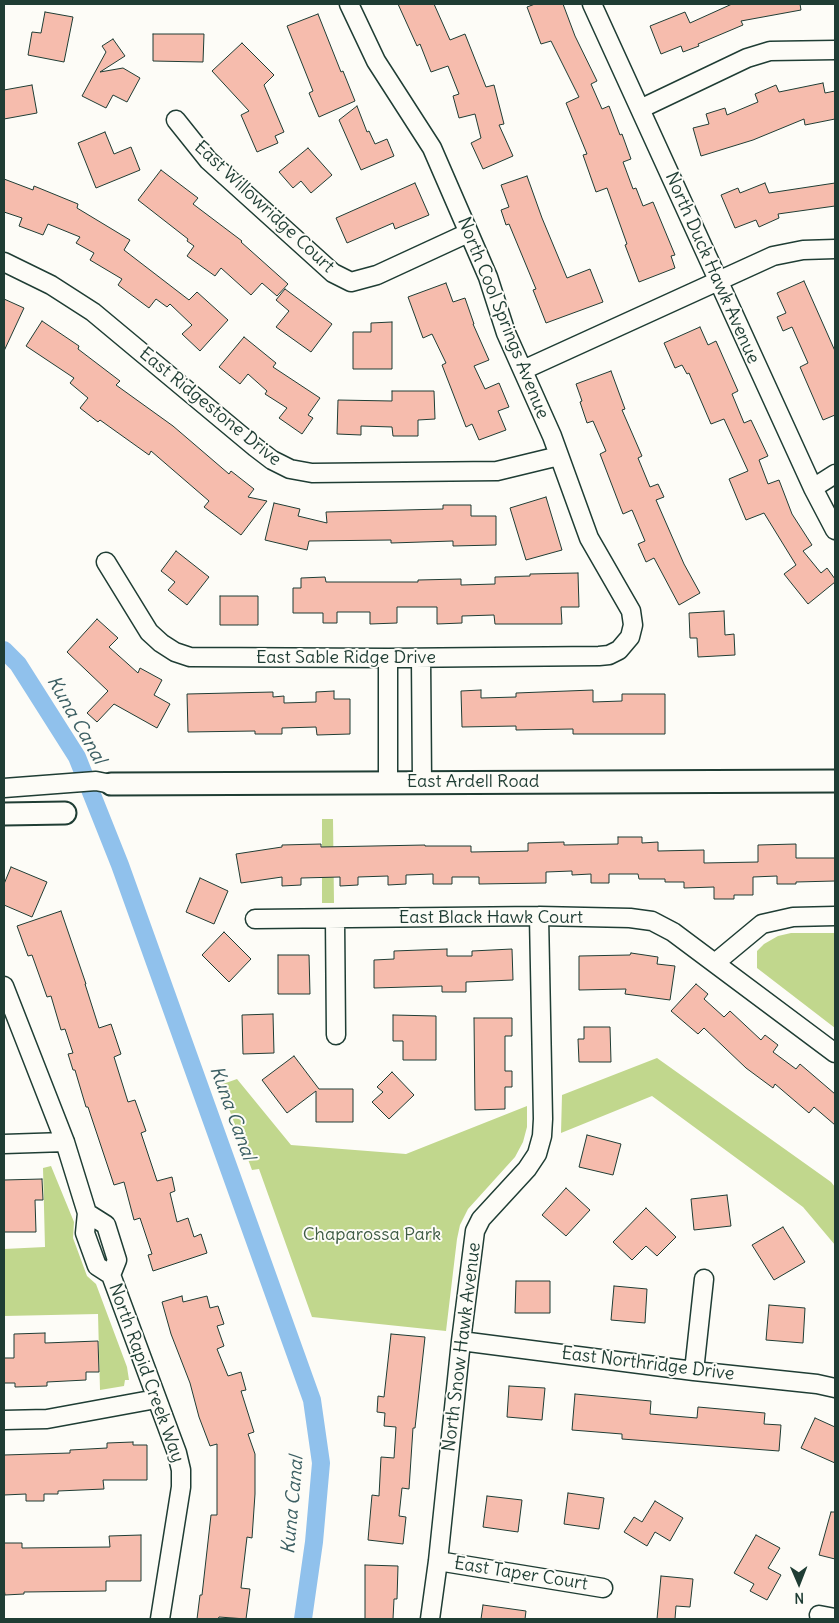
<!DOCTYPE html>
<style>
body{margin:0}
#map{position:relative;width:839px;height:1623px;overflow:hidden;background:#fdfcf7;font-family:Delius,sans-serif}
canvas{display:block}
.frame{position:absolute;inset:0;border:5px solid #1f3d34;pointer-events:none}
.north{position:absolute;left:774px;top:1558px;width:50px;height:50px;-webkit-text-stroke:4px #fdfcf7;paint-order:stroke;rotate:179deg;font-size:14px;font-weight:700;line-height:20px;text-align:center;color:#1f3d34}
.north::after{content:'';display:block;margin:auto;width:18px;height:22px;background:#1f3d34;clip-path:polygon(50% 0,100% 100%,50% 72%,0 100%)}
</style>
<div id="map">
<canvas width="839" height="1623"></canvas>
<div class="frame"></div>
<div class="north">N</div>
</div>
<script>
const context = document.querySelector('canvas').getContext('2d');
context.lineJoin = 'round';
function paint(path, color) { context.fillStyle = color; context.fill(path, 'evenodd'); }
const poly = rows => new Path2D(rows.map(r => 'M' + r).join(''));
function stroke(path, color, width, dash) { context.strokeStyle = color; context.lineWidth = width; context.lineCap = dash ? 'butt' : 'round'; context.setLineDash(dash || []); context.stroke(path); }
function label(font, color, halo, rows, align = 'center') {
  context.font = font + ' Delius,sans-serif'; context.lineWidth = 4; context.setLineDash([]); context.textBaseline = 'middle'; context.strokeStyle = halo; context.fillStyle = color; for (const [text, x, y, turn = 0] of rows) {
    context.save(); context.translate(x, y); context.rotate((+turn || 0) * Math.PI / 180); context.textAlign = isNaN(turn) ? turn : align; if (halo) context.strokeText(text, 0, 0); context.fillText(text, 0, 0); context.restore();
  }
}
paint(poly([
 [322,819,333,819,334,903,322,903],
 [791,933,835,933,835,1028,757,968,757,951,764,944,778,936],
 [657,1058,831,1182,835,1187,835,1245,803,1207,652,1096,561,1133,562,1095],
 [237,1079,291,1145,406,1154,527,1106,527,1127,523,1142,515,1157,468,1209,460,1225,457,1239,446,1331,312,1317,259,1169,252,1170,220,1085],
 [51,1166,74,1222,73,1238,87,1276,96,1284,127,1367,129,1380,125,1380,124,1386,100,1390,98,1314,4,1316,4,1249,45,1247,43,1168]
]), '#c1d78d');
stroke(poly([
 [4,650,18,664,77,757,120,865,312,1400,321,1463,314,1542,303,1619]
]), '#90c1ec', 18);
const building = poly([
 [398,4,434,4,450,40,465,34,486,87,494,85,504,124,499,125,513,156,483,169,471,143,481,138,475,114,459,118,453,96,459,94,448,66,431,72,420,44,417,46,398,4],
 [535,4,563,4,575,36,597,81,591,84,602,109,609,106,620,135,622,134,631,159,623,162,633,189,636,188,643,206,653,202,675,255,671,256,675,268,639,282,625,245,627,244,607,188,596,192,583,155,587,154,566,103,579,97,551,41,541,44,527,7,535,4],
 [732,4,800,4,801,10,741,21,743,25,698,44,699,46,683,52,681,46,661,54,650,26,685,12,690,23,732,4],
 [45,12,73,17,64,62,28,55,32,32,41,33,45,12],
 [318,14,341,72,343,71,355,101,319,117,309,93,313,91,287,26,318,14],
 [153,34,204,34,203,62,153,61,153,34],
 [113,39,125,56,100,72,123,68,140,78,127,102,113,95,106,108,82,96,106,52,102,46,113,39],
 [242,43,274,75,264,85,284,132,275,136,278,143,257,152,241,115,249,111,212,71,242,43],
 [823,83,825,93,835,91,835,119,805,125,804,119,753,140,701,156,693,128,709,124,706,114,725,108,727,115,758,102,755,94,776,85,779,92,823,83],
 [32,85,37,113,4,119,4,90,32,85],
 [357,106,367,132,369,131,375,144,387,139,394,156,361,170,339,120,357,106],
 [105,132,114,154,131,147,140,170,96,188,78,143,105,132],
 [308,148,332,175,311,193,301,181,293,188,279,172,308,148],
 [161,170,198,198,193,204,242,241,241,242,288,284,277,296,262,283,251,295,221,268,215,276,187,256,194,246,187,241,188,239,138,200,161,170],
 [527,176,542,218,567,278,590,269,603,302,546,323,533,290,536,289,509,224,506,225,501,210,509,207,501,185,527,176],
 [4,179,33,190,34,186,78,204,77,208,130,240,124,250,189,300,197,292,228,320,200,351,182,334,192,325,170,304,167,307,156,299,149,308,118,285,122,279,90,260,94,253,76,243,80,237,48,224,43,235,19,226,22,218,4,212,4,179],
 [415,183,429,215,395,229,393,223,347,243,336,218,415,183],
 [765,183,769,193,835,183,835,206,778,214,779,218,759,227,756,220,735,228,721,195,738,188,740,193,765,183],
 [804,281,835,351,835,415,823,420,800,367,808,363,792,327,783,331,777,317,786,313,777,293,804,281],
 [446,283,453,302,465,298,474,324,473,324,489,360,474,366,485,389,499,383,509,407,498,411,506,430,479,440,472,424,466,427,442,365,446,363,432,334,423,338,408,297,446,283],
 [285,289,332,324,311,352,276,327,289,311,276,300,285,289],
 [4,299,24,308,4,351,4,299],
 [42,321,79,346,78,349,120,381,116,385,173,426,229,474,231,471,254,489,248,497,267,501,241,535,204,507,209,501,151,451,149,455,100,420,98,422,80,408,88,398,70,383,74,378,26,346,42,321],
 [392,322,392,369,353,369,353,332,371,332,371,323,392,322],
 [700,327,708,345,716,341,738,391,732,394,744,423,751,420,768,456,759,460,768,484,779,480,792,514,812,545,803,551,821,573,827,568,835,579,835,582,808,604,784,574,796,565,764,513,746,520,729,479,748,471,724,419,711,424,689,373,687,374,682,365,675,368,664,343,700,327],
 [244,337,276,363,273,367,320,398,308,415,313,418,302,434,279,418,287,408,265,394,267,391,248,374,240,384,219,367,244,337],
 [611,371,625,409,622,410,642,456,638,458,650,487,658,484,664,497,656,500,684,564,700,593,679,605,654,558,646,562,638,544,645,541,632,510,623,514,600,454,606,451,593,421,587,423,580,402,582,401,576,384,611,371],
 [392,391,434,391,435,419,418,420,418,436,393,436,392,427,361,426,361,435,337,434,338,400,392,401,392,391],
 [546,497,562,550,526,560,510,508,546,497],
 [274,503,300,509,298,516,327,523,326,512,443,509,443,505,471,505,471,516,496,516,496,545,453,546,453,541,391,543,391,540,309,541,307,550,265,540,274,503],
 [176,551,209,577,187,605,168,590,175,582,161,571,176,551],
 [578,573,579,607,561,607,562,624,495,624,494,615,462,616,462,623,437,624,437,607,397,607,397,623,370,624,370,612,337,612,337,623,323,623,323,613,293,613,293,588,301,588,301,578,325,577,326,582,418,582,418,580,461,579,461,585,495,584,495,577,530,576,530,574,578,573],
 [220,596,258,596,258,625,220,625,220,596],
 [724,611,725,635,734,634,735,655,698,657,697,638,690,638,689,613,724,611],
 [97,619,118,638,109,647,138,673,140,668,162,680,154,695,170,704,157,728,114,704,97,722,87,713,108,691,67,652,97,619],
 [481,690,481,698,516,697,516,693,593,690,593,702,622,701,622,694,665,694,665,734,573,734,573,729,516,730,516,726,462,727,461,691,481,690],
 [334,691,334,699,350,699,350,734,317,735,316,727,282,728,282,734,255,734,255,731,188,732,187,694,273,692,273,697,284,696,284,703,316,702,316,692,334,691],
 [618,837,642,837,642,843,658,842,658,851,704,850,704,863,758,862,758,845,796,844,796,858,835,858,835,881,796,882,796,884,777,884,777,876,753,877,753,895,734,895,734,899,714,899,714,887,684,888,684,882,665,882,665,879,639,879,638,874,609,874,609,883,591,883,591,874,572,875,572,871,546,872,546,883,479,884,479,877,452,877,452,884,433,884,433,874,406,875,406,884,388,885,388,876,358,877,358,885,340,886,340,877,301,878,301,885,282,886,282,877,241,883,236,854,282,847,282,845,321,844,321,847,425,845,425,846,471,846,471,852,528,851,528,843,564,842,564,845,618,844,618,837],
 [11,867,47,882,32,917,4,905,4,884,11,867],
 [200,878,228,891,214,924,186,912,200,878],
 [61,911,86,984,85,984,99,1028,111,1024,121,1054,114,1057,128,1102,135,1100,146,1131,141,1133,157,1181,172,1177,175,1191,170,1193,177,1222,188,1218,194,1237,201,1234,207,1253,153,1271,148,1255,152,1254,140,1218,134,1220,124,1182,114,1185,88,1107,86,1107,75,1070,73,1070,68,1054,73,1053,65,1029,61,1030,51,996,47,997,32,955,28,956,17,926,61,911],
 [224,932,251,959,229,982,202,955,224,932],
 [447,949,447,956,472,956,472,951,512,949,513,980,466,982,466,992,442,992,442,986,374,988,374,960,394,959,394,951,447,949],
 [631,953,658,957,657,964,675,966,670,1000,625,994,626,989,579,990,579,956,630,955,631,953],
 [278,955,309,955,310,994,278,994,278,955],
 [696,984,708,994,704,999,724,1017,730,1011,761,1040,765,1035,778,1045,773,1052,796,1069,800,1064,835,1094,835,1125,814,1107,809,1113,775,1084,773,1088,746,1068,704,1028,698,1034,671,1011,696,984],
 [273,1014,274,1053,243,1054,242,1015,273,1014],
 [393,1015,436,1016,436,1060,403,1060,403,1041,393,1041,393,1015],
 [474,1018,512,1018,512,1036,505,1036,505,1071,512,1071,512,1087,505,1087,505,1109,475,1110,474,1018],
 [584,1027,610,1027,611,1062,579,1062,578,1039,584,1039,584,1027],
 [294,1056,319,1089,353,1089,353,1122,316,1122,316,1091,287,1113,262,1080,294,1056],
 [392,1072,414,1095,389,1119,372,1102,383,1092,377,1087,392,1072],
 [587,1135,621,1144,613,1175,579,1167,587,1135],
 [42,1179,43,1200,35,1200,36,1232,4,1232,4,1180,42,1179],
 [566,1188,590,1210,566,1236,542,1215,566,1188],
 [727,1195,731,1226,694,1230,691,1199,727,1195],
 [646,1208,676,1237,657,1256,646,1246,632,1260,613,1242,646,1208],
 [783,1227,805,1262,774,1280,752,1245,783,1227],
 [516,1281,550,1281,550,1313,515,1313,516,1281],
 [614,1286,647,1289,645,1323,611,1320,614,1286],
 [182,1296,183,1302,207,1296,210,1308,218,1306,224,1324,217,1326,224,1346,217,1349,228,1376,241,1372,246,1390,241,1391,254,1432,248,1434,255,1454,255,1494,252,1538,247,1537,241,1588,250,1589,246,1619,219,1617,218,1619,197,1619,200,1595,202,1595,211,1515,217,1515,217,1444,210,1446,199,1417,190,1383,171,1334,162,1302,182,1296],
 [769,1305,805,1308,803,1343,766,1340,769,1305],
 [45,1333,45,1343,98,1341,99,1372,86,1372,86,1380,47,1382,47,1386,15,1387,15,1383,4,1383,4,1358,14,1358,14,1334,45,1333],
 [391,1334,425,1337,415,1428,413,1428,409,1489,402,1488,399,1516,406,1517,403,1544,368,1540,372,1495,379,1496,381,1457,394,1458,396,1427,384,1426,385,1413,377,1412,378,1396,384,1397,391,1334],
 [509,1386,545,1388,542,1420,507,1417,509,1386],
 [575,1394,651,1401,650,1414,697,1418,698,1407,765,1413,764,1424,781,1425,779,1451,622,1439,622,1434,572,1430,575,1394],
 [815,1418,835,1427,835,1463,801,1448,815,1418],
 [133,1442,133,1445,147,1445,147,1480,103,1480,104,1489,58,1491,58,1494,44,1494,44,1501,26,1501,26,1494,4,1495,4,1455,70,1453,70,1450,107,1448,107,1443,133,1442],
 [568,1493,604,1498,599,1529,564,1524,568,1493],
 [487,1496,522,1500,518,1532,483,1527,487,1496],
 [655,1501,683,1518,670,1541,655,1532,647,1546,624,1532,634,1517,642,1522,655,1501],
 [831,1512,835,1512,835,1559,819,1555,831,1512],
 [141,1535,141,1581,106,1581,106,1591,24,1592,24,1594,5,1595,4,1588,4,1543,22,1543,22,1548,110,1547,109,1536,141,1535],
 [756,1535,780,1548,768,1568,781,1575,767,1600,750,1591,754,1584,734,1573,756,1535],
 [365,1565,398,1566,397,1599,394,1599,393,1619,365,1619,365,1565],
 [661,1576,693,1579,690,1607,676,1606,675,1619,657,1619,661,1576],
 [483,1605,526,1611,525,1619,481,1619,483,1605]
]);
paint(building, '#f6bcad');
stroke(building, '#1f3d34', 1);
const minor = poly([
 [592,4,813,488,835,530],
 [640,109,747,58,770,51,835,50],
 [176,120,208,160,333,273,351,282,377,275,468,233],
 [4,262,51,285,93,312,255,447,272,460,290,469,312,473,497,471,559,456],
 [523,370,773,256,803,250,835,249],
 [813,488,835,474],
 [106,562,149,632,161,643,175,652,190,657,388,658,599,656,609,655,619,650,630,637,633,625,631,611,589,538,552,436,506,333,488,277,432,148,376,61,349,4],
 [421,658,422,783],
 [388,783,388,658],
 [4,788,96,781,111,784],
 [255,919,539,916,630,918,652,921,673,932,835,1053],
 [335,919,336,1035],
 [715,963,762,924,793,917,835,916],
 [4,986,65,1142,87,1213,85,1233,97,1266,111,1275,117,1260,106,1225,87,1213],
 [4,1144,65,1142],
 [111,1275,177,1453,181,1470,181,1487,160,1619],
 [461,1341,694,1371,817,1384,835,1388],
 [694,1371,704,1279],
 [4,1420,47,1419,156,1399],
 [438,1561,603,1588],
 [819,1615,835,1618],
 [430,1619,438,1561,461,1341,475,1231,481,1219,527,1169,537,1154,542,1136,543,1119,539,916]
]);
const tertiary = poly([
 [111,784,835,781],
 [4,814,65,813]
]);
stroke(minor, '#1f3d34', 21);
stroke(tertiary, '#1f3d34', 25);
stroke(minor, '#fdfcf7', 18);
stroke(tertiary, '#fdfcf7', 21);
label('18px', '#1f3d34', '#fdfcf7', [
 ["East Willowridge Court",264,207,43],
 ["North Duck Hawk Avenue",712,268,66],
 ["North Cool Springs Avenue",503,318,68],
 ["East Ridgestone Drive",210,407,39],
 ["East Sable Ridge Drive",346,658],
 ["East Ardell Road",473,782],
 ["East Black Hawk Court",491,918],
 ["North Snow Hawk Avenue",462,1347,-83],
 ["East Northridge Drive",648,1364,7],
 ["North Rapid Creek Way",146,1373,70],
 ["East Taper Court",521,1574,9]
]);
label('18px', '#3f5c46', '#fdfcf7', [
 ["Chaparossa Park",372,1235]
]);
label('italic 19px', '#3b5e62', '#fdfcf7', [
 ["Kuna Canal",76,720,60],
 ["Kuna Canal",232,1113,70],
 ["Kuna Canal",293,1505,-85]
]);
</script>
